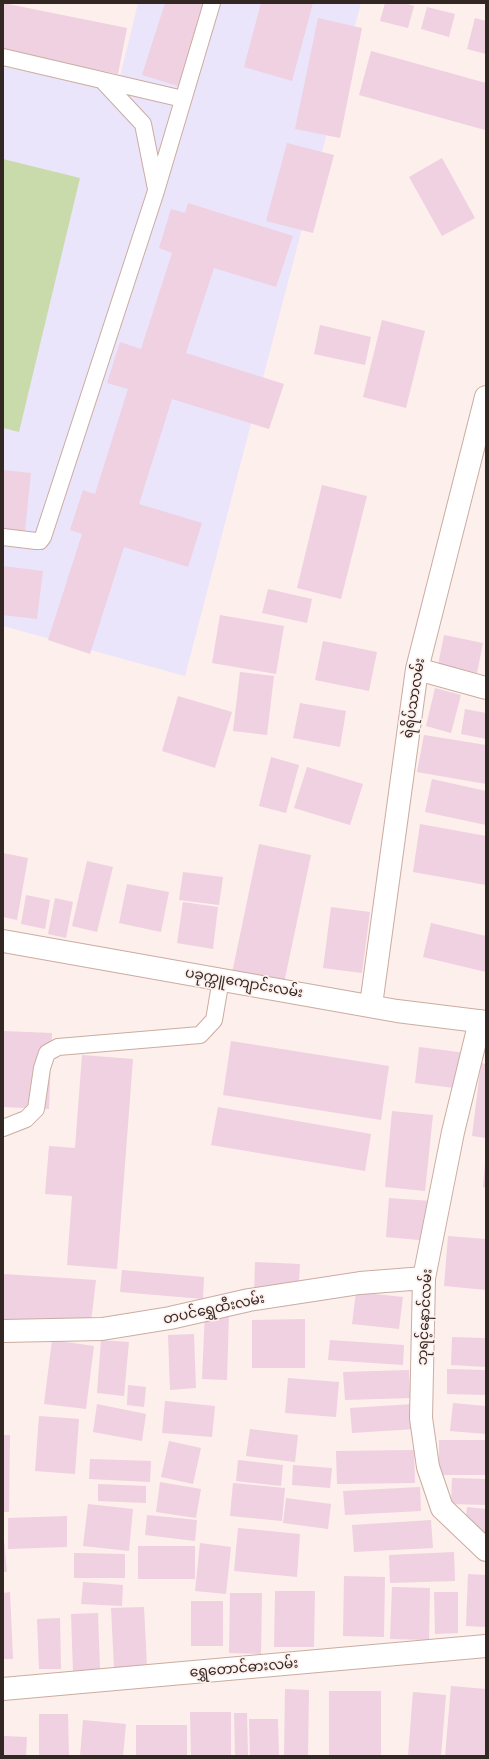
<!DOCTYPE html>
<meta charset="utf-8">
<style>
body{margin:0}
#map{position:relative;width:489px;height:1759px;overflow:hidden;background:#fdefeb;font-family:"Roboto Serif",serif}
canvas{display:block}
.frame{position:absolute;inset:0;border:4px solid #332723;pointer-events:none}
</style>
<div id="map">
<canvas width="489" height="1759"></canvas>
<div class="frame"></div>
</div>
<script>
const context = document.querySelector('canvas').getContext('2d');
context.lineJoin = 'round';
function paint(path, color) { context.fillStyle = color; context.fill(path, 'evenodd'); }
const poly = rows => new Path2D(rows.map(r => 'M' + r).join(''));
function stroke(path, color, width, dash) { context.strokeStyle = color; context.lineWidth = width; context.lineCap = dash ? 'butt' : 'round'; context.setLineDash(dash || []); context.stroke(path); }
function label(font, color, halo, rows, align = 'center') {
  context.font = font + ' "Roboto Serif","Noto Sans Myanmar",serif'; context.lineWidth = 3.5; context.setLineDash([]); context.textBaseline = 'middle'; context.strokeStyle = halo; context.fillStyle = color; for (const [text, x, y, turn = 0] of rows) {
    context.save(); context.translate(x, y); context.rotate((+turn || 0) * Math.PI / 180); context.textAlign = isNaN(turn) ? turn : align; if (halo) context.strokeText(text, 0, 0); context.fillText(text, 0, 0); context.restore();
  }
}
paint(poly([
 [138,3,361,3,185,676,3,626,3,67,117,89]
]), '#eae5fb');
paint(poly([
 [3,159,80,178,19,432,3,428]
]), '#cadbab');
paint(poly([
 [3,3,127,28,118,74,3,51],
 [165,3,215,3,188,89,142,75],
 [261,3,313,3,292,81,244,67],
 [385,3,405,3,414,6,408,28,380,21],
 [427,7,455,14,449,37,421,29],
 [318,18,362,28,340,138,295,129],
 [475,18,486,21,486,54,467,49],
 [371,51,486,83,485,130,359,95],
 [287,143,334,155,313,233,266,221],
 [442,158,475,218,442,236,409,177],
 [188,203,293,236,276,287,214,268,186,353,284,384,269,429,172,399,139,504,202,523,188,567,124,547,90,654,48,640,82,534,70,530,83,490,95,494,128,389,107,383,120,342,141,349,172,253,159,248,171,209,185,213],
 [382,320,425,331,406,408,363,397],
 [320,325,371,337,365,365,314,354],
 [3,470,31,473,25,531,3,529],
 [322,485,367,496,341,599,297,588],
 [3,566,43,571,37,619,3,615],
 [268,589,312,599,307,623,262,613],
 [220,615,284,626,276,674,212,663],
 [444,635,483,643,477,673,438,665],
 [323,641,377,652,369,691,315,680],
 [240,672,274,676,267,735,233,731],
 [435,688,461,695,451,733,426,726],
 [178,696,232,712,215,768,162,751],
 [300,703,346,711,340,747,293,738],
 [465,709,486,713,486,739,461,734],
 [424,735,486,745,486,784,417,772],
 [271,757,299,765,286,813,259,806],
 [307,767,363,784,350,825,294,808],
 [432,779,486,791,486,825,425,812],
 [420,824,486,836,486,885,413,872],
 [259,844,311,855,284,983,232,973],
 [3,853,28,858,17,920,3,917],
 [87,861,113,867,97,932,72,926],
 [183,872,223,877,219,905,179,900],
 [127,884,169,892,161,932,119,923],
 [26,895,50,900,45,929,21,924],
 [55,898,73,902,66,938,48,934],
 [183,902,218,907,213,949,177,943],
 [331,907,370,912,362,973,323,968],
 [431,923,486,936,486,972,423,957],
 [3,1031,52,1033,49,1109,3,1107],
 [231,1041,389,1066,381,1120,223,1095],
 [419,1047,466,1053,462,1089,415,1083],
 [82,1055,133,1059,117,1269,67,1265,72,1196,45,1194,49,1146,75,1148],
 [481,1063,486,1064,486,1138,472,1136],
 [218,1107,371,1134,365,1171,211,1145],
 [392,1111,433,1115,425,1191,385,1187],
 [485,1163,486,1164,486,1188,483,1187],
 [389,1198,445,1202,441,1242,386,1237],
 [448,1236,486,1239,486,1290,444,1286],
 [255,1262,300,1264,298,1296,254,1294],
 [122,1270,204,1277,203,1299,120,1292],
 [3,1274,96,1280,91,1322,3,1319],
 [356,1292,403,1297,399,1329,352,1324],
 [205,1311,229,1312,227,1380,202,1379],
 [305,1319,305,1368,252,1368,252,1320],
 [194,1334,196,1388,170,1390,168,1335],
 [452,1337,486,1338,486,1367,451,1365],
 [52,1340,94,1346,86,1409,44,1404],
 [101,1340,129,1342,124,1396,97,1393],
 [330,1340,404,1345,403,1365,328,1360],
 [447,1369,486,1370,486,1395,447,1394],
 [409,1370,410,1398,345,1400,343,1372],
 [288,1378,339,1382,336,1417,285,1413],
 [128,1385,146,1387,144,1407,127,1405],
 [165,1401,215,1406,212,1437,162,1433],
 [453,1403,486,1406,486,1434,450,1431],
 [97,1404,146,1414,142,1441,93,1432],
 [414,1404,415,1429,352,1433,350,1408],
 [39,1416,79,1419,75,1474,35,1471],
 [250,1429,298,1435,295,1462,246,1456],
 [3,1435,10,1435,9,1512,3,1512],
 [439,1440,486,1440,486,1475,439,1475],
 [169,1441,201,1448,193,1484,161,1477],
 [414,1450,415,1483,337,1484,336,1451],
 [90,1459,151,1461,150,1482,89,1479],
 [238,1460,283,1465,281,1486,236,1481],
 [293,1465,332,1468,330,1488,292,1485],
 [452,1478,486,1479,486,1505,451,1504],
 [160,1482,201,1489,196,1518,156,1512],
 [233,1483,285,1488,282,1521,230,1516],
 [98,1484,146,1486,146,1503,98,1501],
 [420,1487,421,1511,345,1515,343,1491],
 [286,1498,331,1504,328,1529,283,1523],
 [88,1504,133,1509,129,1551,83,1546],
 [467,1507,486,1509,486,1536,464,1534],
 [147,1515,197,1520,195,1541,145,1535],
 [67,1516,67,1547,8,1549,8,1518],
 [431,1520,433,1548,354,1552,352,1525],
 [3,1528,7,1572,3,1572],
 [238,1528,300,1534,297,1577,234,1571],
 [200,1543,231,1547,226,1594,195,1591],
 [138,1546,195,1546,195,1579,138,1579],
 [454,1552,455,1581,390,1583,389,1555],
 [74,1553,125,1554,125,1578,74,1578],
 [468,1574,486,1575,486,1627,466,1626],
 [344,1576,385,1577,384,1637,343,1636],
 [83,1582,123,1585,122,1606,81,1604],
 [392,1587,430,1588,429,1640,390,1639],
 [275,1591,315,1591,314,1647,274,1647],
 [10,1592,13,1659,3,1659,3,1593],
 [434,1592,458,1592,458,1633,435,1634],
 [230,1593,262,1593,261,1654,229,1653],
 [191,1601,223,1601,223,1646,191,1646],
 [144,1607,147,1667,114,1668,111,1608],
 [98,1613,100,1670,73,1672,71,1614],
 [60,1618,61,1669,39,1669,37,1619],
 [451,1686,486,1689,486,1756,445,1756],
 [285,1689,309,1690,308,1756,284,1756],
 [329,1691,381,1691,381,1756,329,1756],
 [413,1692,446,1695,441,1756,408,1756],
 [190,1712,231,1712,231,1756,191,1756],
 [234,1713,247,1713,248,1756,235,1756],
 [39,1714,68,1714,69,1756,39,1756],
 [249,1719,278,1719,279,1756,250,1756],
 [83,1720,126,1724,123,1756,80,1756],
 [136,1725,187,1725,187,1756,136,1756],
 [3,1736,27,1737,26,1756,3,1756]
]), '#efd1e1');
const lane = poly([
 [3,57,183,99],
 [102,80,143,124,156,189],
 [3,537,36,541,40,541,43,537,156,191,212,3],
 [3,1128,26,1119,36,1109,42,1068,47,1053,58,1047,200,1035,214,1020,221,979]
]);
const street = poly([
 [417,669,486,688],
 [3,941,397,1011,486,1022],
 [371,1005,417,669,486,397],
 [480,1021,453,1132,424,1278,421,1418,428,1467,442,1508,486,1550],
 [3,1331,102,1329,170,1318,249,1300,360,1283,424,1278]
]);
const secondary = poly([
 [3,1689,486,1646]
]);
stroke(lane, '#cbaca1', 18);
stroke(street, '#cbaca1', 24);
stroke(secondary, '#cbaca1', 24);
stroke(lane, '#fff', 16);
stroke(street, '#fff', 22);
stroke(secondary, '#fff', 22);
label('14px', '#332723', '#fdefeb', [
 ["ရဲရိပ်သာလမ်း",414,698,-81],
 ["ပခုက္ကူကျောင်းလမ်း",244,983,10],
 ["တပင်ရွှေထီးလမ်း",214,1309,-12],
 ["ဘုရင့်နောင်လမ်း",425,1317,-87],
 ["ရွှေတောင်ဓားလမ်း",244,1668,-5]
]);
</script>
